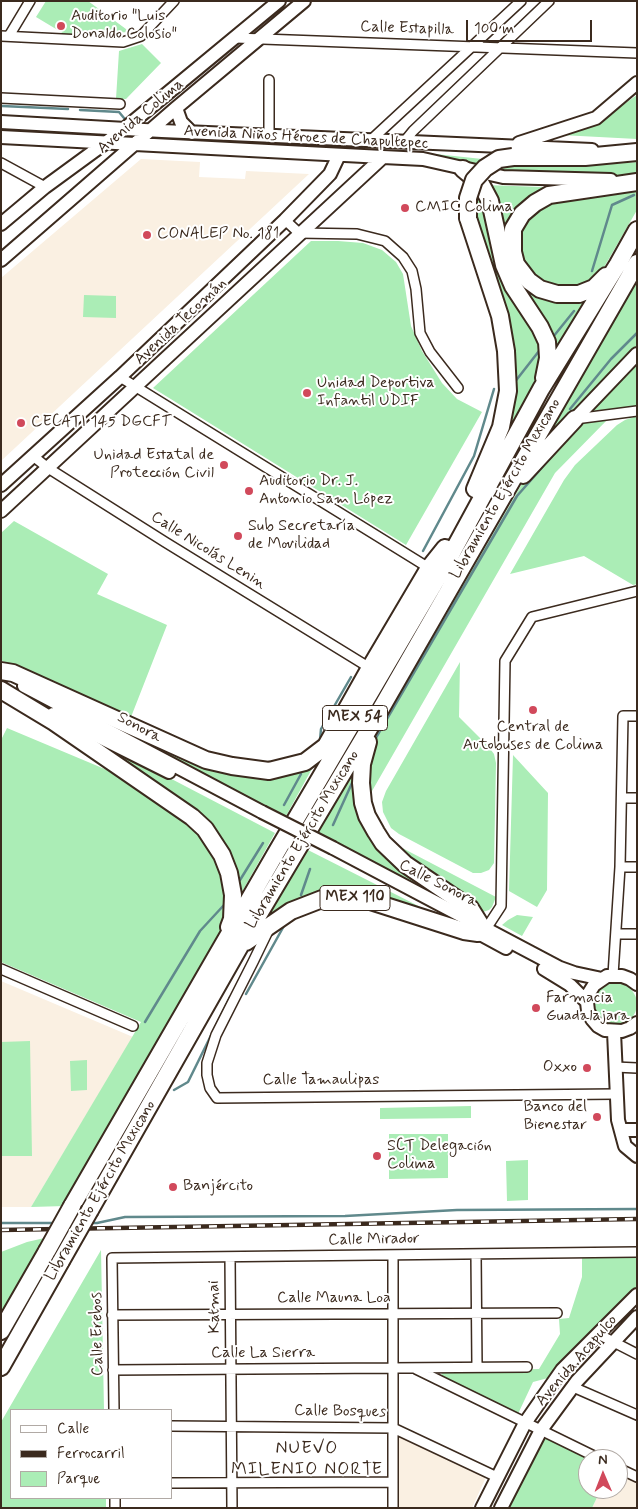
<!DOCTYPE html>
<meta charset="utf-8">
<style>
body{margin:0}
#map{position:relative;width:638px;height:1509px;overflow:hidden;background:#fff;font-family:Mynerve,sans-serif}
canvas{display:block}
.frame{position:absolute;inset:0;border:2px solid #3b2a1e;pointer-events:none}
.legend{position:absolute;left:10px;top:1409px;width:162px;height:90px;box-sizing:border-box;background:#fff;border:1px solid #b1aaa5;margin:0;padding:6px 9px;list-style:none;font-size:15px;color:#3b2a1e}
.legend li{display:flex;align-items:center;gap:10px;height:25px}
.legend b{width:25px;border:1px solid #b1aaa5}
.north{position:absolute;left:578px;top:1449px;width:50px;height:50px;box-sizing:border-box;background:#fff;border:1px solid #b1aaa5;border-radius:50%;rotate:359deg;font-size:14px;font-weight:700;line-height:20px;text-align:center;color:#3b2a1e}
.north::after{content:'';display:block;margin:auto;width:18px;height:22px;background:#d1495b;clip-path:polygon(50% 0,100% 100%,50% 72%,0 100%)}
.scale{position:absolute;left:466px;top:20px;width:126px;height:22px;box-sizing:border-box;border:2px solid #3b2a1e;border-top:0;padding-left:6px;font-size:15px;line-height:18px;white-space:nowrap;color:#3b2a1e;-webkit-text-stroke:4px #fff;paint-order:stroke}
</style>
<div id="map">
<canvas width="638" height="1509"></canvas>
<div class="frame"></div>
<ul class="legend">
<li><b style="height:6px;background:#fff"></b>Calle</li>
<li><b style="height:6px;background:#3b2a1e"></b>Ferrocarril</li>
<li><b style="height:14px;background:#abedb6"></b>Parque</li>
</ul>
<div class="north">N</div>
<div class="scale">100 m</div>
</div>
<script>
const context = document.querySelector('canvas').getContext('2d');
context.lineJoin = 'round';
function paint(path, color) { context.fillStyle = color; context.fill(path, 'evenodd'); }
const poly = rows => new Path2D(rows.map(r => 'M' + r).join(''));
function stroke(path, color, width, dash) { context.strokeStyle = color; context.lineWidth = width; context.lineCap = dash ? 'butt' : 'round'; context.setLineDash(dash || []); context.stroke(path); }
function label(font, color, halo, rows, align = 'center') {
  context.font = font + ' Mynerve,sans-serif'; context.lineWidth = 4; context.setLineDash([]); context.textBaseline = 'middle'; context.strokeStyle = halo; context.fillStyle = color; for (const [text, x, y, turn = 0] of rows) {
    context.save(); context.translate(x, y); context.rotate((+turn || 0) * Math.PI / 180); context.textAlign = isNaN(turn) ? turn : align; if (halo) context.strokeText(text, 0, 0); context.fillText(text, 0, 0); context.restore();
  }
}
paint(poly([
 [141,159,200,162,199,177,245,179,246,171,309,174,1,461,1,278],
 [1,981,133,1037,31,1207,1,1207],
 [397,1434,486,1477,472,1508,399,1508],
 [618,1472,637,1481,637,1508,592,1508,601,1489,618,1489]
]), '#faf0e2');
paint(poly([
 [46,1,88,1,130,32,66,35,36,17],
 [142,44,161,63,126,99,116,99,119,51],
 [637,95,637,139,561,135,600,121],
 [426,153,548,166,588,166,637,162,637,176,507,172],
 [485,185,570,188,518,214,521,280,595,293,553,360,529,304],
 [637,190,637,210,599,276,574,290,544,285,523,263,520,248,522,232,529,218,540,208,554,201],
 [479,191,525,311,544,350,539,378,505,438,510,416,475,222,475,207],
 [311,241,338,241,363,243,382,250,396,262,403,274,411,326,422,351,442,383,457,399,482,412,406,545,153,388],
 [637,275,637,350,530,458],
 [84,295,116,296,116,318,83,317],
 [637,360,637,407,597,412,592,411,592,407],
 [637,416,637,584,633,585,584,556,510,574,564,480,575,465,617,425,625,420],
 [610,417,555,473,372,791,370,811,367,793,372,742,523,482,580,421],
 [14,521,108,574,97,594,167,625,131,717,9,665,1,660,1,533],
 [460,662,459,717,488,746,494,754,496,763,494,863,489,870,481,873,473,873,399,834,391,828,383,812,382,802,386,791],
 [61,702,221,769,314,765,286,816],
 [49,715,275,833,238,899,222,843],
 [7,728,119,775,182,814,210,843,227,888,226,921,65,1206,31,1207,141,1022,1,962,1,740],
 [513,755,548,793,547,890,537,907,509,891],
 [357,758,360,812,460,910,313,830],
 [387,840,496,897,492,907,489,910,483,912,400,854],
 [304,848,458,926,368,895,261,922],
 [517,915,533,917,522,936,502,925,508,920],
 '595 1004a21 21 0 1 1 42 0a21 21 0 1 1-42 0Z',
 [30,1041,32,1156,1,1156,1,1042],
 [87,1060,87,1090,71,1091,70,1061],
 [471,1106,471,1118,380,1119,380,1108],
 [389,1134,448,1134,448,1178,389,1179],
 [528,1160,528,1200,507,1201,506,1161],
 [49,1237,1,1318,1,1252,27,1242],
 [101,1250,104,1410,11,1410,11,1498,106,1498,106,1508,1,1508,1,1422],
 [582,1256,637,1258,637,1287,611,1313,584,1337,548,1378,533,1382,517,1416,440,1377,443,1372,539,1369,560,1334,559,1319,569,1318,582,1277],
 [543,1435,592,1459,588,1459,588,1489,601,1489,592,1508,506,1508]
]), '#abedb6');
stroke(poly([
 [2,106,68,109],
 [80,110,119,112,124,118],
 [592,271,612,205,634,195],
 [553,337,574,311],
 [514,383,539,351],
 [570,409,611,359,637,333],
 [423,551,474,456,494,389],
 [320,740,321,729,351,677],
 [374,741,517,496,559,448],
 [284,805,301,774],
 [333,825,352,783],
 [240,880,263,843],
 [301,895,310,869],
 [246,994,285,924],
 [145,1022,200,931,224,905],
 [174,1090,188,1082,230,997],
 [1,1223,56,1223],
 [89,1223,97,1223,125,1217,345,1216,457,1210,637,1209]
]), '#60898c', 2.5);
const street = poly([
 [1,36,123,42,141,36,174,1],
 [9,36,30,1],
 [236,38,637,53],
 [1,98,120,104],
 [269,136,269,80],
 [371,140,521,1],
 [404,142,413,131,549,1],
 [1,163,45,187],
 [285,220,299,233,357,234,385,241,403,257,412,271,416,289,420,333,430,352,458,388],
 [120,377,429,568],
 [575,419,637,411],
 [33,456,48,468,165,542,370,668],
 [622,798,637,798],
 [620,867,637,867],
 [269,929,253,962,216,1035,207,1063,207,1075,210,1088,217,1098,616,1094],
 [484,932,501,906,505,661,532,617,637,591],
 [617,934,637,934],
 [1,969,133,1026],
 [613,975,620,867,623,716,637,716],
 [615,1067,637,1068],
 [476,1254,477,1367],
 [393,1255,393,1508],
 [230,1257,232,1508],
 [112,1315,557,1313],
 [598,1334,637,1354],
 [416,1369,600,1459],
 [113,1370,527,1367],
 [573,1387,637,1415],
 [114,1410,112,1258,637,1252],
 [171,1426,393,1428,497,1477],
 [618,1468,637,1477],
 [171,1483,393,1482],
 [115,1498,115,1508]
]);
const secondary = poly([
 [176,108,181,122,192,133],
 [1,122,162,131,592,150],
 [1,137,383,157,423,159,503,177,611,180],
 [519,143,596,118,637,83],
 [1,224,45,187,123,130,279,1],
 [1,260,176,108,304,1],
 [575,419,637,354],
 [1,485,120,377,285,220,330,174,339,155],
 [1,511,383,157],
 [24,686,262,812],
 [53,714,169,772],
 [333,848,560,968,574,973,602,979],
 [471,929,506,948],
 [544,969,570,985,587,1002],
 [637,984,630,979,622,976,607,976,594,985,589,993,587,1002,588,1011,592,1019,598,1026,605,1030,622,1031,630,1028,637,1023],
 [614,1032,618,1120,625,1146,637,1156],
 [621,1130,637,1130],
 [482,1508,525,1423,562,1370,637,1295],
 [501,1508,541,1430,577,1381,637,1317]
]);
const highway = poly([
 [513,157,585,157,637,152],
 [463,169,481,184,490,201,504,265,513,286,540,327,547,342,548,358,544,378],
 [468,218,500,316,506,351,508,391,501,427,475,489],
 [606,276,594,288,579,294,557,294,540,289,529,281,516,264,513,252,513,229,522,214,535,203,549,195,637,182],
 [523,475,575,419],
 [1,671,13,673,206,760,232,766,269,771,305,762,326,746,370,668,429,568,445,548],
 [1,690,54,722,192,817,205,829,222,855,229,873,233,895,232,919,229,927],
 [368,742,362,764,361,783,363,803,367,816,376,832,383,843,405,864,470,908,480,924],
 [246,942,291,911,322,899,344,897,364,899,464,931,478,933],
 [72,1206,276,853,447,562,541,389,618,264,637,230],
 [90,1210,240,946,379,712,637,263],
 [1,1331,47,1251],
 [1,1367,61,1261]
]);
stroke(street, '#3b2a1e', 12);
stroke(secondary, '#3b2a1e', 16);
stroke(highway, '#3b2a1e', 20);
stroke(street, '#fff', 9);
stroke(secondary, '#fff', 12);
stroke(highway, '#fff', 16);
const rail = poly([
 [1,1230,637,1219]
]);
stroke(rail, '#3b2a1e', 4.5);
stroke(rail, '#fff', 2.5, [8]);
const secondaryBridge = poly([
 [262,812,333,848]
]);
const highwayBridge = poly([
 [468,218,468,198,474,180,485,168,499,159,513,157],
 [47,1251,72,1206],
 [61,1261,90,1210]
]);
stroke(secondaryBridge, '#3b2a1e', 16, []);
stroke(highwayBridge, '#3b2a1e', 20, []);
stroke(secondaryBridge, '#fff', 12);
stroke(highwayBridge, '#fff', 16);
for (const [x, y, r, color] of [
 [61,26,5,"#d1495b"],
 [405,208,5,"#d1495b"],
 [147,235,5,"#d1495b"],
 [307,393,5,"#d1495b"],
 [21,423,5,"#d1495b"],
 [224,465,5,"#d1495b"],
 [249,491,5,"#d1495b"],
 [238,536,5,"#d1495b"],
 [533,710,5,"#d1495b"],
 [536,1008,5,"#d1495b"],
 [587,1068,5,"#d1495b"],
 [597,1117,5,"#d1495b"],
 [377,1156,5,"#d1495b"],
 [173,1187,5,"#d1495b"]
]) { const dot = new Path2D(); dot.arc(x, y, r, 0, 2 * Math.PI); context.fillStyle = color; context.fill(dot); stroke(dot, '#fff', 2); }
for (const [x, y, w] of [
 [355,718,65],
 [355,898,70]
]) { const box = new Path2D(); box.roundRect(x - w / 2, y - 12.5, w, 25, 4); context.fillStyle = '#fff'; context.fill(box); stroke(box, '#3b2a1e', 1); }
label('bold 15px', '#3b2a1e', null, [
 ["MEX 54",355,718],
 ["MEX 110",355,898]
]);
label('16px', '#3b2a1e', '#fff', [
 ["Auditorio \"Luis",71,17],
 ["Donaldo Colosio\"",71,35],
 ["CMIC Colima",415,208],
 ["CONALEP No. 181",157,235],
 ["Unidad Deportiva",317,384],
 ["Infantil UDIF",317,402],
 ["CECATI 145 DGCFT",31,423],
 ["Unidad Estatal de",214,456,"right"],
 ["Protección Civil",214,474,"right"],
 ["Auditorio Dr. J.",259,482],
 ["Antonio Sam López",259,500],
 ["Sub Secretaría",248,527],
 ["de Movilidad",248,545],
 ["Central de",533,728,"center"],
 ["Autobuses de Colima",533,746,"center"],
 ["Farmacia",546,999],
 ["Guadalajara",546,1017],
 ["Oxxo",577,1068,"right"],
 ["Banco del",587,1108,"right"],
 ["Bienestar",587,1126,"right"],
 ["SCT Delegación",387,1147],
 ["Colima",387,1165],
 ["Banjército",183,1187]
], 'left');
label('16px', '#3b2a1e', '#fff', [
 ["Calle Estapilla",407,29,2],
 ["Avenida Colima",141,117,-40],
 ["Avenida Niños Héroes de Chapultepec",306,138,3],
 ["Avenida Tecomán",181,322,-43],
 ["Libramiento Ejército Mexicano",506,489,-60],
 ["Calle Nicolás Lenin",208,551,32],
 ["Sonora",139,728,28],
 ["Libramiento Ejército Mexicano",303,840,-59],
 ["Calle Sonora",438,884,27],
 ["Calle Tamaulipas",321,1081],
 ["Libramiento Ejército Mexicano",101,1191,-60],
 ["Calle Mirador",374,1240,-1],
 ["Calle Mauna Loa",334,1299],
 ["Katmai",215,1307,-91],
 ["Calle Erebos",98,1334,-91],
 ["Calle La Sierra",263,1354],
 ["Avenida Acapulco",577,1361,-49],
 ["Calle Bosques",340,1412,1]
]);
context.letterSpacing = '1px';
label('18px', '#3b2a1e', '#fff', [
 ["NUEVO",307,1449],
 ["MILENIO NORTE",307,1470]
]);
context.letterSpacing = '0px';
</script>
